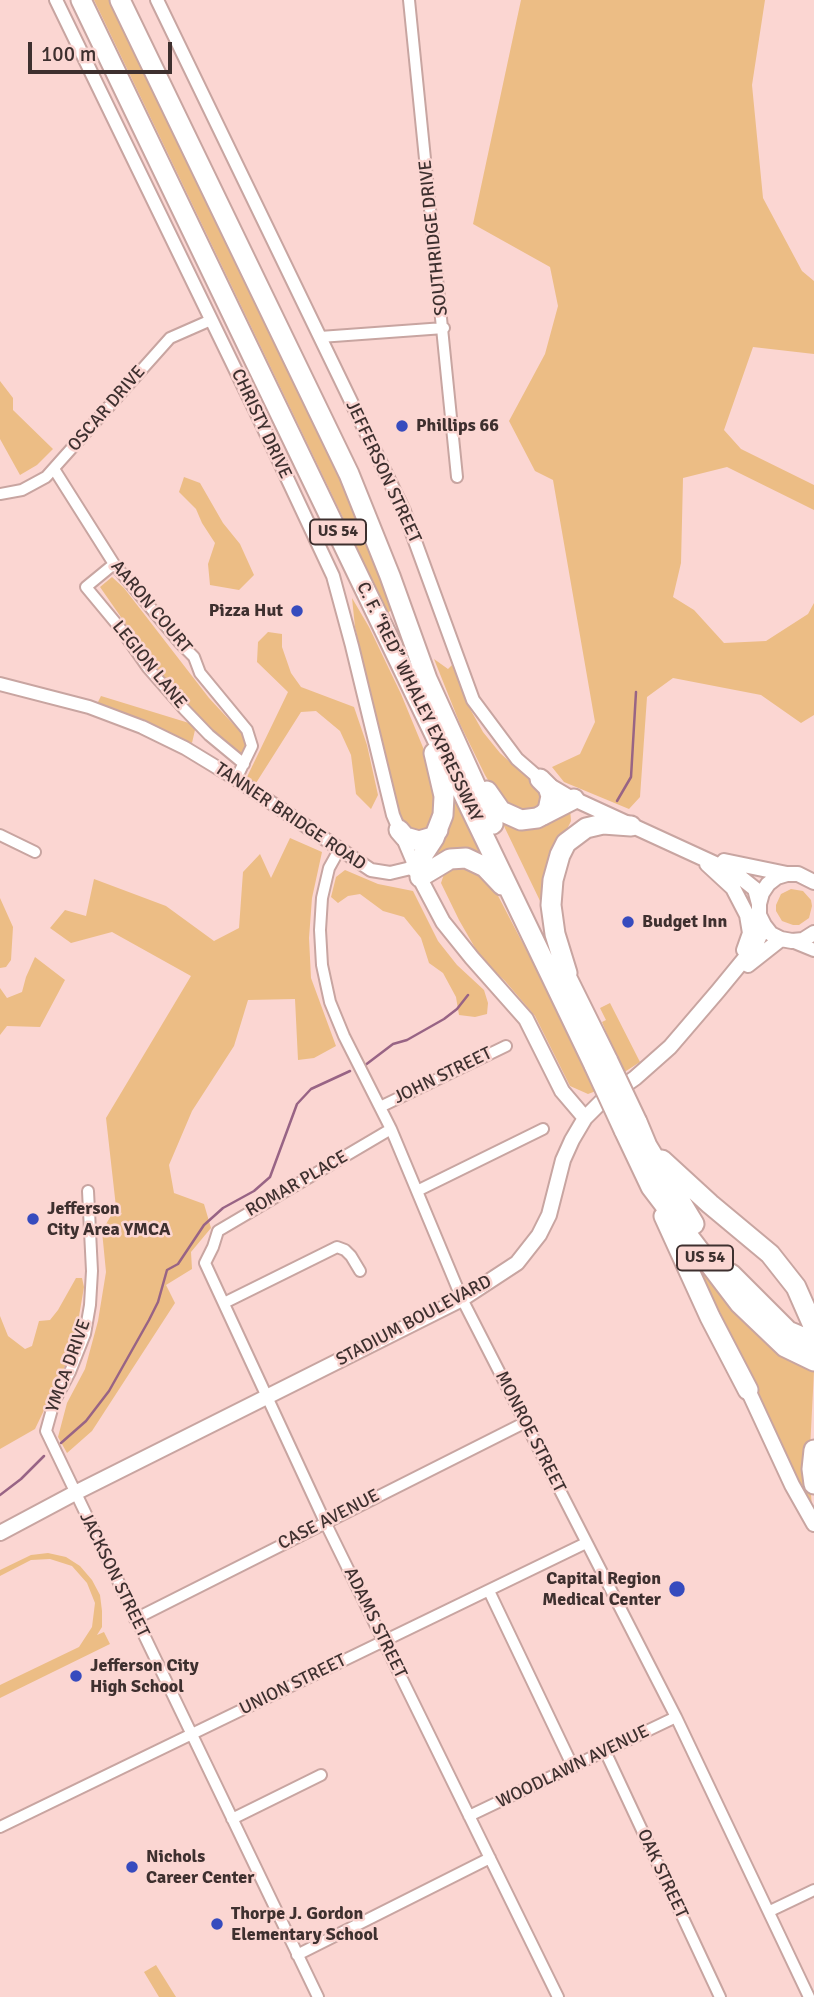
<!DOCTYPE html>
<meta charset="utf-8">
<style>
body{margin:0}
#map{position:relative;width:814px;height:1997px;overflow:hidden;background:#fbd6d2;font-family:Signika,sans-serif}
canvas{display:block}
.scale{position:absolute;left:28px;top:42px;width:144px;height:32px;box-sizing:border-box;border:4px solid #3e302f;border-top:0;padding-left:9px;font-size:21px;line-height:24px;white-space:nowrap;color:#3e302f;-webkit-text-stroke:5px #fbd6d2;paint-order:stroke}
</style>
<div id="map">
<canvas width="814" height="1997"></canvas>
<div class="scale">100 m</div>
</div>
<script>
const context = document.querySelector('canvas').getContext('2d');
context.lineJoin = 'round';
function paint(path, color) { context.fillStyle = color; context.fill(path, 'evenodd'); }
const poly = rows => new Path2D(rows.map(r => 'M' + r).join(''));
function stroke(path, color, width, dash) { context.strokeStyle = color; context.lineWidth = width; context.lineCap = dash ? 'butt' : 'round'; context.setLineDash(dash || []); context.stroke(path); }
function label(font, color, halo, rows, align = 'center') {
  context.font = font + ' Signika,sans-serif'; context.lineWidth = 5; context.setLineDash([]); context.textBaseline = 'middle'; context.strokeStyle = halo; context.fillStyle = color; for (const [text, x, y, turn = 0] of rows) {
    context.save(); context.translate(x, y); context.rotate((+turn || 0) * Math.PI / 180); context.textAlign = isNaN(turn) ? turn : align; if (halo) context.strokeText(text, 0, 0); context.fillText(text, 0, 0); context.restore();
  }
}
paint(poly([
 [94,0,114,0,349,488,395,609,384,614,346,524],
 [521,0,765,0,752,85,763,198,802,271,814,281,814,354,753,347,724,430,741,449,814,485,814,510,727,467,683,478,681,563,673,597,694,610,724,643,766,641,808,614,814,603,814,715,801,723,761,695,673,678,647,697,640,797,629,809,564,782,552,767,580,754,595,722,553,480,535,471,509,421,545,354,558,306,550,267,473,224],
 [0,381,13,398,13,410,53,449,37,465,20,475,0,439],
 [184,477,200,483,223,523,240,544,254,575,239,590,210,585,208,564,215,543,202,523,196,509,179,492],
 [112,577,124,588,209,698,247,739,249,749,241,755,219,739,162,676,100,587],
 [352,598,369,627,401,694,429,762,437,798,429,834,405,829,395,799,355,627],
 [268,632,282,634,282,647,291,673,301,687,354,707,367,745,378,795,371,809,356,794,351,755,340,731,316,711,301,712,256,783,247,777,288,692,257,662,258,642],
 [434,659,448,669,452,665,469,707,483,732,500,753,544,793,540,808,524,814,499,798,485,775,460,724],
 [101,696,189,723,195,730,192,743,97,704],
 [451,791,487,863,429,861],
 [570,808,571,821,556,852,545,899,541,903,503,824,504,821],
 [290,838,322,852,312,898,309,938,311,978,336,1046,314,1058,298,1060,295,999,248,1000,234,1046,192,1111,169,1165,174,1193,204,1204,211,1228,191,1252,192,1269,166,1285,175,1303,92,1431,67,1453,58,1437,67,1403,85,1369,98,1321,106,1272,102,1231,116,1207,106,1118,191,976,112,932,71,943,50,928,65,910,86,916,94,879,166,906,214,941,239,928,243,872,260,854,271,878],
 [461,866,481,873,494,888,586,1065,596,1091,588,1094,570,1086,535,1016,505,981,482,960,459,920,441,883,444,874,451,868],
 [345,870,378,884,413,891,438,941,457,965,484,990,488,1003,487,1014,475,1017,459,1015,456,997,443,973,429,963,421,938,404,917,383,911,360,894,348,896,338,903,331,897,336,877],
 [791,889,803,891,811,900,812,906,809,918,799,925,793,925,782,921,776,911,776,905,781,894],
 [0,898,13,927,11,960,6,967,0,968],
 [35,957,65,980,40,1027,7,1026,0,1035,0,988,7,998,22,992,26,977],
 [610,1003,640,1062,623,1073,602,1022,606,1020,600,1008],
 [685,1250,737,1311,779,1350,814,1371,809,1469,812,1507,809,1508],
 [76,1278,82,1278,84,1287,78,1322,68,1360,35,1429,0,1449,0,1316,8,1336,25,1349,32,1346,39,1321,50,1320,58,1310],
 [48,1553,66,1557,80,1566,92,1580,100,1595,102,1611,102,1627,97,1635,104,1632,110,1644,0,1698,0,1685,79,1647,92,1627,95,1603,87,1583,72,1566,50,1559,31,1560,0,1576,0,1570,31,1555],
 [156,1965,176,1997,159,1997,144,1972]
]), '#ecbd85');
stroke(poly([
 [617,801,631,777,636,692],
 [364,1066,393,1044,407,1040,444,1019,457,1009,468,995],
 [61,1443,86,1421,109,1391,149,1320,158,1302,167,1270,178,1264,204,1225,223,1208,254,1191,270,1177,297,1104,311,1089,350,1071],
 [0,1495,21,1479,44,1456]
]), '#986485', 2.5);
const minor = poly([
 [409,0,457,477],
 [320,337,444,328],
 [54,469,114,564,180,643,194,657,200,673,247,730,252,746,236,779],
 [0,494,22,490,46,477,170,338,211,320],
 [114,564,86,587,120,628,148,668,184,709,209,735,244,764],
 [0,835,35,852],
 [339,850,329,868,322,898,320,930,322,965,330,1002,344,1036,391,1129,462,1299,676,1717,809,1997],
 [380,1107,506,1046],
 [391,1129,218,1231,213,1247,205,1263,325,1522,558,1997],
 [88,1191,92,1271,90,1305,85,1334,70,1372,54,1402,46,1431,318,1997],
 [417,1191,543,1129],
 [224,1303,337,1247,345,1250,351,1256,360,1271],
 [489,1591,573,1767],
 [135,1619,524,1423],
 [605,1751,720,1997],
 [469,1816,676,1717],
 [232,1819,321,1775],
 [0,1827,586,1543],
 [770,1911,814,1890],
 [297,1955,490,1858]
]);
const tertiary = poly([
 [157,0,404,511,473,700,517,759,540,779,574,799],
 [0,684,89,707,142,727,185,748,236,779,371,870,390,873,415,867,393,815,352,646,333,576,258,416,56,0],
 [792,941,814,950]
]);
const secondary = poly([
 [574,799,735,873,755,889,759,904],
 [724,861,787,874],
 [707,864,733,888,747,915,750,933,744,950],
 [415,869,443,922,472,958,526,1019,562,1091,585,1118],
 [814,882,798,874,787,874,777,877,768,884,762,893,759,904,759,915,764,925,771,934,781,939,792,941,803,940,814,933],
 [748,965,781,939],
 [748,1390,792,1485,814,1524],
 [0,1533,75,1493,462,1299,517,1263,539,1235,549,1215,563,1160,572,1140,585,1118,601,1102,635,1078,670,1047,718,991,755,946,761,933,759,915]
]);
const motorway = poly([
 [81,0,594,1065],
 [120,0,349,474,390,576,427,679,493,824],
 [540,779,548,787,551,796,548,810,543,815],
 [487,791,501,811,521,820,537,818,574,799],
 [399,830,405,837,419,841,433,837,438,830],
 [415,867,434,838,443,815,444,796,434,753],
 [420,877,450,859,466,858,485,867,502,885],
 [559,962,608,1061],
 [567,973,555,934,551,905,553,880,560,855,566,843,586,828,603,824,631,826],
 [637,1122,647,1146,694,1224],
 [624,1130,651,1187,740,1304,785,1347,814,1361],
 [662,1160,710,1204,770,1254,796,1287,814,1328],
 [664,1216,710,1317,748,1390],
 [731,1274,788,1331,814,1342],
 [814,1450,812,1469,814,1484]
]);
stroke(minor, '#c8a5a1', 14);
stroke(tertiary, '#c8a5a1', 16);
stroke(secondary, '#c8a5a1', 18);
stroke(motorway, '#c8a5a1', 23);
stroke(minor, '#fff', 10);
stroke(tertiary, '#fff', 12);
stroke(secondary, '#fff', 14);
stroke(motorway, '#fff', 19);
const motorwayBridge = poly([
 [608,1061,637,1122],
 [594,1065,624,1130]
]);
stroke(motorwayBridge, '#c8a5a1', 23, []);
stroke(motorwayBridge, '#fff', 19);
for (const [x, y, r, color] of [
 [402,426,7,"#364bbe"],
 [297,611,7,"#364bbe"],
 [628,922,7,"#364bbe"],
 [33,1219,7,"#364bbe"],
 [677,1589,9,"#364bbe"],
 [76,1676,7,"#364bbe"],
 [132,1867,7,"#364bbe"],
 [217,1924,7,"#364bbe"]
]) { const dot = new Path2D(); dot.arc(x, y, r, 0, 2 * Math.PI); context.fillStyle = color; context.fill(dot); stroke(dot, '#fbd6d2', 2.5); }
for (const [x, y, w] of [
 [338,532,56],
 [705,1258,56]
]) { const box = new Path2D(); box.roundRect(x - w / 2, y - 12.5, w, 25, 5); context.fillStyle = '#fbd6d2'; context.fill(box); stroke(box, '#3e302f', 2); }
label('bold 16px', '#3e302f', null, [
 ["US 54",338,532],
 ["US 54",705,1258]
]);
label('18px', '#3e302f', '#fbd6d2', [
 ["SOUTHRIDGE DRIVE",434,238,-96],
 ["OSCAR DRIVE",107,409,-49],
 ["CHRISTY DRIVE",261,424,65],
 ["JEFFERSON STREET",383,472,65],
 ["AARON COURT",151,607,50],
 ["LEGION LANE",149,665,51],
 ["C. F. “RED” WHALEY EXPRESSWAY",419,702,64],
 ["TANNER BRIDGE ROAD",290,817,34],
 ["JOHN STREET",443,1076,-26],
 ["ROMAR PLACE",297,1184,-30],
 ["STADIUM BOULEVARD",414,1321,-28],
 ["YMCA DRIVE",69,1366,-70],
 ["MONROE STREET",530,1432,63],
 ["CASE AVENUE",329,1520,-27],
 ["JACKSON STREET",114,1575,64],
 ["ADAMS STREET",375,1623,64],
 ["UNION STREET",293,1685,-26],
 ["WOODLAWN AVENUE",573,1767,-26],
 ["OAK STREET",662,1874,65]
]);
label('bold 18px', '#3e302f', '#fbd6d2', [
 ["Phillips 66",416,426],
 ["Pizza Hut",283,611,"right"],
 ["Budget Inn",642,922],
 ["Jefferson",47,1209],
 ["City Area YMCA",47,1230],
 ["Capital Region",661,1579,"right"],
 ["Medical Center",661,1600,"right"],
 ["Jefferson City",90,1666],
 ["High School",90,1687],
 ["Nichols",146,1857],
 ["Career Center",146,1878],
 ["Thorpe J. Gordon",231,1914],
 ["Elementary School",231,1935]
], 'left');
</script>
